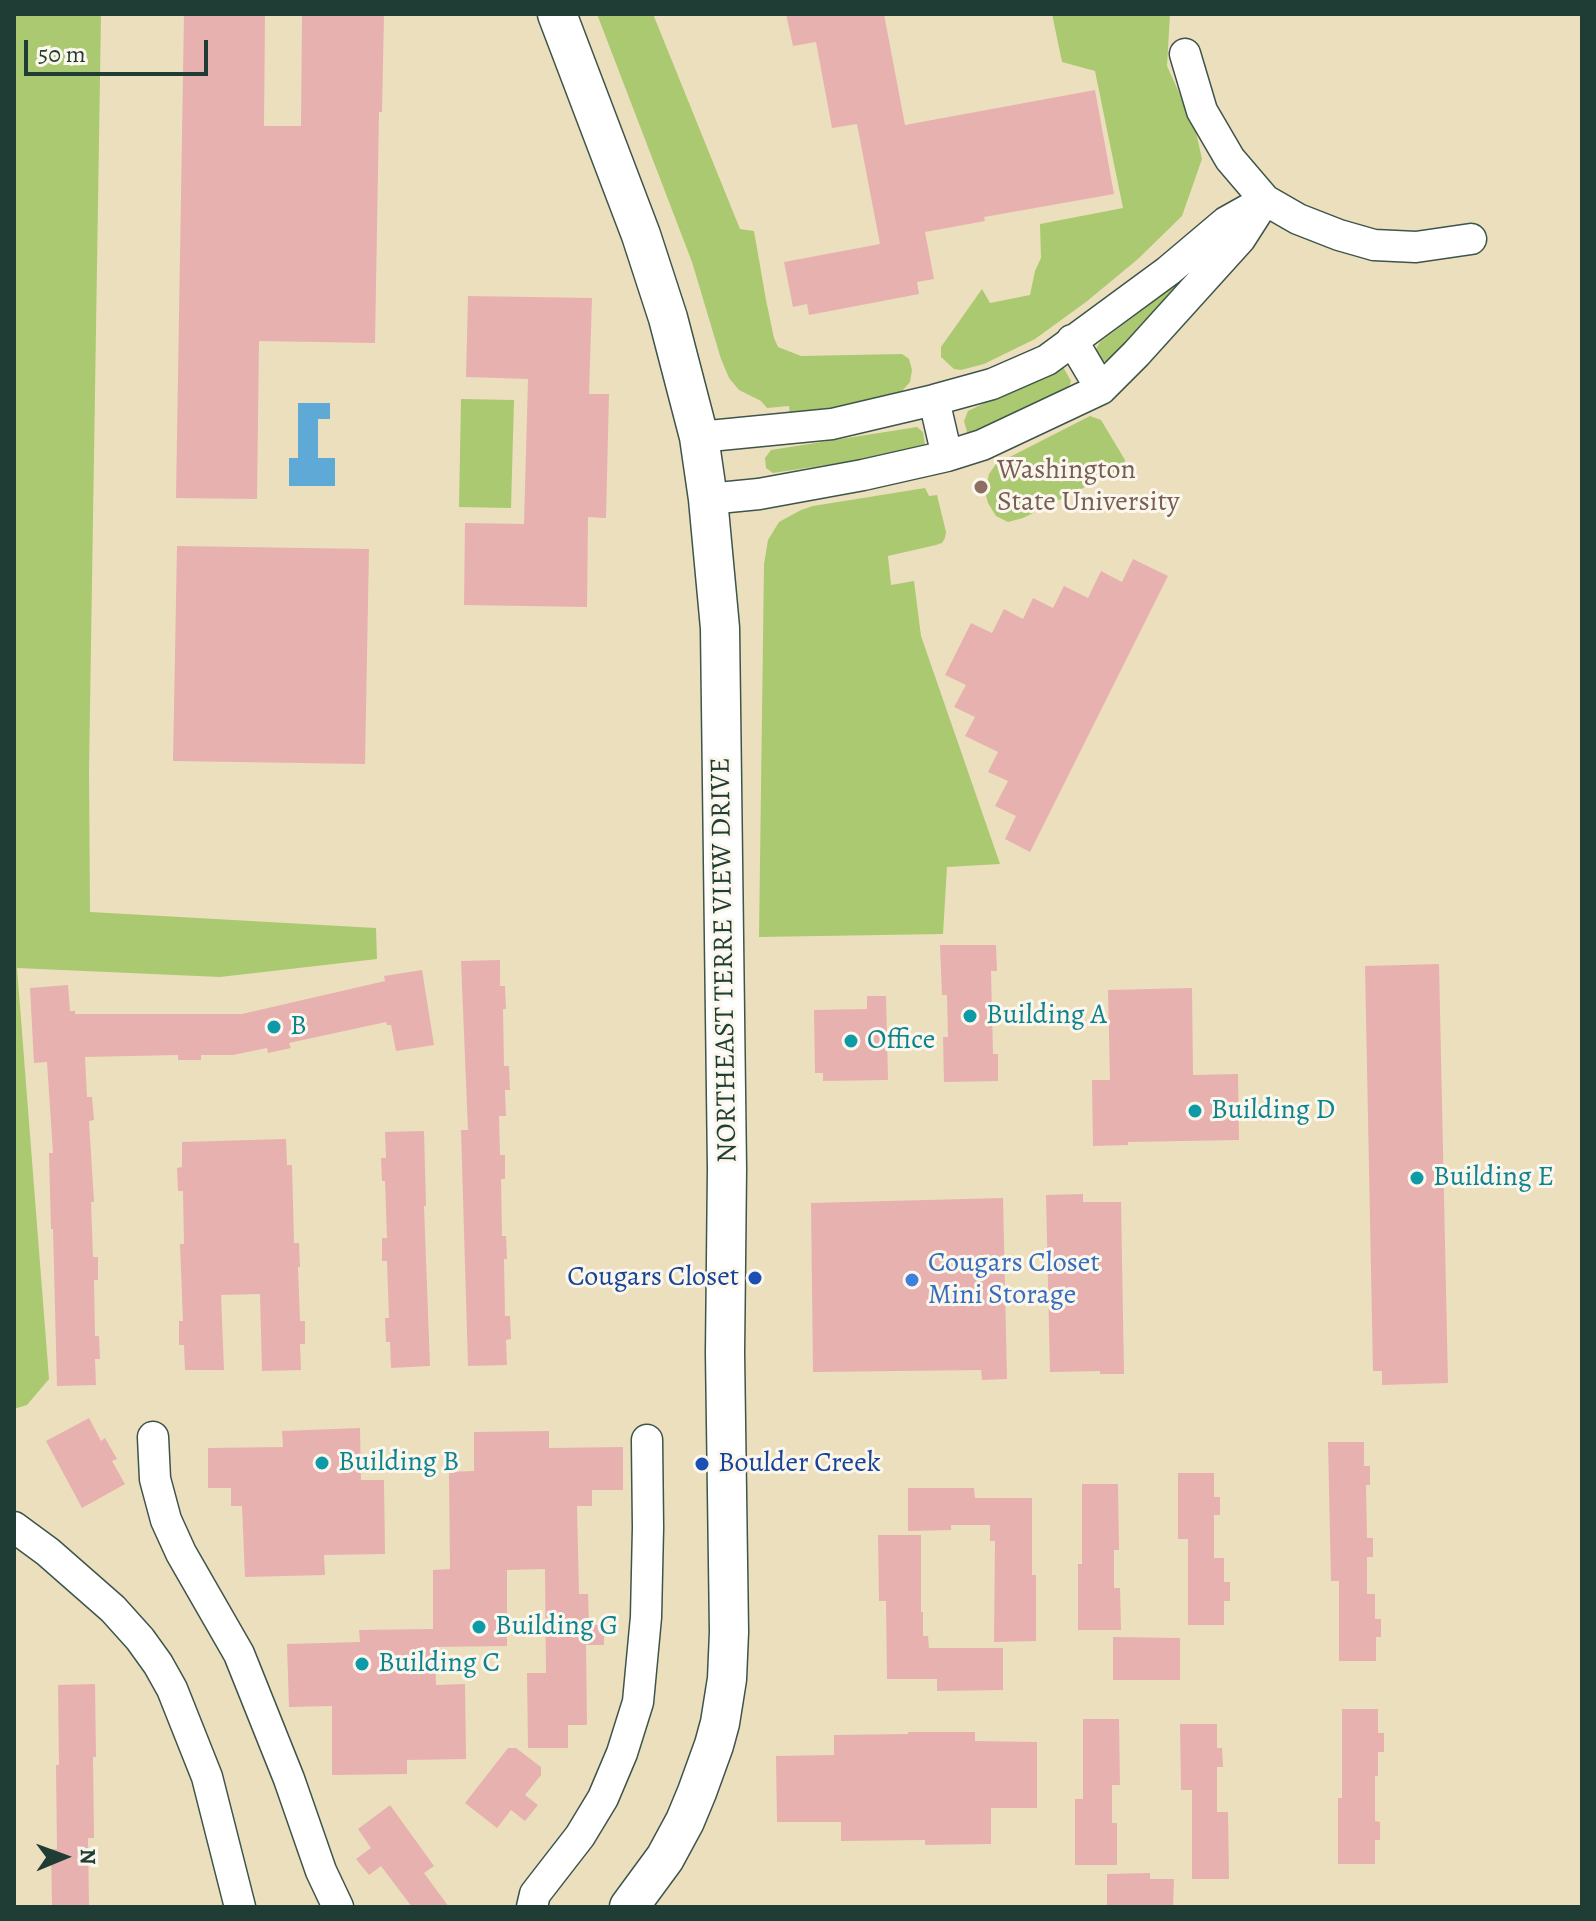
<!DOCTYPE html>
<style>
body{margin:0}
#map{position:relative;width:1596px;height:1921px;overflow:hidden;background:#ecdfbe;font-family:Alegreya,serif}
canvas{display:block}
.frame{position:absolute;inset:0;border:16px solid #1f3d34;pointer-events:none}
.north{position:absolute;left:24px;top:1817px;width:80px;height:80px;-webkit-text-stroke:6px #fbf7ec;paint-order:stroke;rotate:89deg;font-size:22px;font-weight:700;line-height:32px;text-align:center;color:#1f3d34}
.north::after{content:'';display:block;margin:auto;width:28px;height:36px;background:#1f3d34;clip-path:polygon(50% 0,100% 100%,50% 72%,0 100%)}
.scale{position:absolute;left:24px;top:40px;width:184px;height:36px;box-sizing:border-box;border:4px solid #1f3d34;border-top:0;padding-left:10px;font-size:24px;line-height:28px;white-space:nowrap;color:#1f3d34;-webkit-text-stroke:6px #fbf7ec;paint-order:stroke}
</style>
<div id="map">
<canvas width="1596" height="1921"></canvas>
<div class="frame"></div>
<div class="north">N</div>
<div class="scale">50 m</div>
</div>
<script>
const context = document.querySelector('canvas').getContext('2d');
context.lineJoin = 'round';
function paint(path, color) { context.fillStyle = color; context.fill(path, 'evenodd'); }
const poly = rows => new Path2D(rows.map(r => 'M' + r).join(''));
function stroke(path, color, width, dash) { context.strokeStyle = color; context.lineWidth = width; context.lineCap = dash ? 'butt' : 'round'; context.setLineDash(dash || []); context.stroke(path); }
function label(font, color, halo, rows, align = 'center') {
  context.font = font + ' Alegreya,serif'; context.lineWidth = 6; context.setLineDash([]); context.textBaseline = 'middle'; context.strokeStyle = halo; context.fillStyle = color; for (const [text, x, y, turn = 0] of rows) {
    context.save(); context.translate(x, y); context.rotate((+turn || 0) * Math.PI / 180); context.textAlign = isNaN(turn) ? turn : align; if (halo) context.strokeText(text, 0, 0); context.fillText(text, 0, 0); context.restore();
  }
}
paint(poly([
 [14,14,101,14,89,770,90,912,376,928,377,959,220,977,17,968,49,1379,27,1405,14,1409],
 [597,14,653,14,740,229,754,231,766,300,774,338,778,347,801,356,902,354,909,359,912,370,910,382,901,392,883,401,790,415,789,406,767,408,761,401,739,390,729,378,721,359,692,262],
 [1052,14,1170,14,1167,66,1195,128,1202,159,1182,216,1138,259,1086,302,1035,339,984,364,961,370,954,369,941,357,941,347,982,289,990,303,1030,295,1035,271,1041,258,1040,224,1123,208,1095,71,1062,62],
 [1208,249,1212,253,1110,360,1101,362,1095,351,1100,342,1148,306],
 [1060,366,1063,367,1071,381,1069,387,981,432,974,434,967,432,964,421,968,411],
 [461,399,514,400,511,508,459,507],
 [1090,416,1101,420,1125,460,1125,466,1121,469,1023,518,1008,522,996,516,988,503,985,492,989,474,996,464],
 [917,427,923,432,925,445,919,451,773,473,766,468,765,458,771,450],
 [925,488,929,496,937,495,946,532,945,538,942,543,936,545,888,556,891,585,914,581,921,636,1000,864,947,867,943,934,759,937,764,564,768,540,779,522,801,510,813,506]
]), '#abc970');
paint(poly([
 [298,403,330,403,330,419,318,419,318,458,335,458,335,486,289,486,289,458,298,458]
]), '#5fa9d7');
paint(poly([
 [184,14,265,14,264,126,301,126,302,14,384,14,382,112,379,112,375,343,259,341,257,499,176,498],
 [786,14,884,14,905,125,1095,90,1114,194,984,217,985,221,925,232,934,279,917,282,919,294,809,315,807,304,793,307,784,262,880,244,857,124,832,128,816,42,793,46],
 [468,296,592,298,589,394,609,394,606,518,588,517,587,607,464,605,465,523,524,524,528,379,466,377],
 [177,546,369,549,365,764,173,761],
 [1133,559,1168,576,1030,852,1005,839,1016,816,995,806,1008,781,988,772,998,752,965,736,975,717,954,707,966,685,945,675,971,623,992,633,1004,609,1023,619,1033,598,1053,608,1064,586,1088,598,1101,571,1122,582],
 [940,945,996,945,997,971,991,971,993,1054,998,1054,998,1081,944,1082,943,1037,948,1037,947,995,942,995],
 [500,960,500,986,505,986,506,1009,503,1009,504,1066,509,1066,510,1090,505,1090,506,1116,499,1116,500,1155,505,1155,505,1179,501,1179,502,1236,506,1236,507,1259,504,1259,505,1316,510,1316,511,1339,506,1340,507,1365,468,1366,461,1130,468,1130,461,961],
 [1439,964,1448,1383,1382,1385,1382,1371,1373,1371,1365,966],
 [422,970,434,1045,396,1051,391,1025,387,1025,386,1022,289,1043,291,1048,268,1053,267,1048,233,1055,201,1055,201,1060,178,1060,178,1055,85,1057,87,1097,92,1097,94,1120,89,1121,94,1202,91,1202,93,1257,98,1257,98,1280,94,1280,95,1336,99,1336,100,1359,95,1359,96,1385,57,1386,53,1229,51,1229,49,1153,53,1153,47,1062,34,1063,30,988,68,985,70,1011,75,1011,75,1014,242,1014,385,981,384,976],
 [1192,988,1193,1075,1238,1074,1239,1140,1128,1142,1128,1145,1093,1146,1092,1080,1110,1080,1108,990],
 [867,996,886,996,888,1080,823,1081,823,1073,815,1073,814,1010,867,1009],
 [424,1131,426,1206,424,1206,430,1366,391,1368,390,1342,386,1342,385,1318,389,1318,387,1261,382,1261,382,1238,387,1238,385,1181,382,1181,381,1158,386,1158,385,1132],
 [286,1139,287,1165,292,1165,294,1243,299,1243,300,1267,298,1267,300,1321,305,1321,305,1344,300,1344,301,1370,262,1371,260,1294,221,1295,224,1370,185,1370,184,1345,179,1345,179,1321,183,1321,180,1244,184,1244,183,1191,178,1191,177,1168,182,1167,182,1142],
 [1083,1194,1083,1202,1121,1202,1124,1374,1100,1374,1100,1371,1050,1372,1046,1195],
 [1003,1198,1007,1379,982,1380,981,1370,813,1372,811,1203],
 [89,1418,101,1441,105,1438,117,1459,112,1461,125,1484,82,1508,46,1441],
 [360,1428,361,1480,384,1480,385,1554,324,1555,325,1575,245,1577,242,1506,231,1506,231,1488,208,1488,208,1448,283,1447,282,1431],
 [549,1431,549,1448,623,1447,623,1490,592,1490,592,1506,577,1506,579,1594,588,1594,589,1625,604,1625,604,1645,586,1645,587,1725,568,1725,568,1748,528,1748,527,1673,546,1673,545,1569,507,1570,507,1646,435,1647,436,1685,465,1684,466,1759,407,1760,407,1774,332,1775,332,1706,289,1707,287,1644,360,1642,359,1630,433,1629,433,1570,450,1569,449,1472,474,1471,474,1432],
 [1328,1442,1364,1442,1364,1466,1370,1466,1370,1485,1366,1485,1367,1538,1373,1538,1373,1557,1367,1557,1367,1594,1375,1594,1375,1619,1381,1619,1381,1637,1376,1637,1376,1661,1339,1661,1339,1581,1331,1581],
 [1178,1473,1214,1473,1214,1497,1220,1497,1220,1515,1214,1515,1214,1558,1224,1558,1224,1582,1230,1582,1230,1601,1224,1601,1224,1625,1188,1625,1188,1539,1178,1539],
 [1082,1484,1118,1484,1119,1550,1114,1550,1114,1588,1120,1588,1121,1630,1078,1630,1078,1564,1082,1564],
 [908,1488,974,1488,975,1498,1032,1498,1032,1575,1036,1575,1036,1641,994,1642,995,1541,990,1541,990,1525,951,1525,951,1530,908,1531],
 [878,1535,921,1535,921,1612,923,1612,923,1636,928,1636,929,1648,1003,1648,1003,1690,937,1691,937,1679,887,1679,886,1601,879,1601],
 [1113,1637,1180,1638,1180,1680,1113,1680],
 [95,1684,96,1757,93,1757,94,1838,88,1838,89,1907,52,1907,51,1849,57,1849,56,1765,59,1765,58,1685],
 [1342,1709,1378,1709,1378,1733,1384,1733,1384,1752,1378,1752,1378,1776,1375,1776,1375,1821,1380,1822,1380,1840,1375,1840,1375,1864,1338,1864,1338,1798,1342,1798],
 [1083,1719,1119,1719,1120,1785,1112,1785,1112,1823,1117,1823,1117,1865,1075,1865,1075,1799,1083,1799],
 [1180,1724,1217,1724,1217,1748,1222,1748,1223,1767,1217,1767,1217,1812,1228,1812,1229,1879,1192,1879,1192,1790,1181,1790],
 [908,1732,975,1732,975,1741,1037,1742,1037,1808,991,1808,991,1844,925,1845,925,1840,841,1841,841,1822,777,1822,776,1756,834,1755,834,1735,908,1734],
 [508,1748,516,1748,541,1767,541,1775,525,1795,538,1805,525,1821,511,1810,497,1828,465,1803],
 [390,1805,434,1866,424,1873,449,1907,412,1907,381,1866,369,1875,356,1859,371,1848,358,1829],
 [1150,1873,1150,1879,1174,1879,1173,1907,1107,1907,1107,1874]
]), '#e7b1b0');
const minor = poly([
 [1185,54,1202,111,1230,159,1265,200,1298,219,1339,235,1374,245,1416,247,1471,239],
 [1072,340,1101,389],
 [934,400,947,456],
 [699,437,832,424,934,400,992,384,1047,360,1168,271,1226,222,1260,203],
 [708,499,759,494,863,475,947,456,982,445,1101,389,1136,354,1240,239,1265,200],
 [153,1437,155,1479,166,1520,181,1553,239,1654,289,1779,321,1871,338,1907],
 [14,1527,48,1552,113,1609,140,1639,158,1664,172,1689,207,1777,240,1907],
 [532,1907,535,1894,580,1836,603,1798,622,1753,638,1702,646,1617,648,1528,647,1440]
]);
const major = poly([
 [557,14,641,235,668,318,699,437,708,499,720,628,727,1169,725,1353,729,1632,727,1679,720,1723,714,1745,697,1792,685,1821,665,1858,629,1907]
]);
stroke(minor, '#3e5549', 33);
stroke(major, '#3e5549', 41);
stroke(minor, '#fff', 30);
stroke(major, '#fff', 38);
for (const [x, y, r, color] of [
 [981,487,8,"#8d6e63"],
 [970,1016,8,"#0f9aa8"],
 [274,1027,8,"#0f9aa8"],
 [851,1041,8,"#0f9aa8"],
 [1195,1111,8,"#0f9aa8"],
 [1417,1178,8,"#0f9aa8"],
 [755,1278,8,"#1a4fb4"],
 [912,1280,8,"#3f7fe0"],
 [322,1463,8,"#0f9aa8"],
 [702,1464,8,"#1a4fb4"],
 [479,1627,8,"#0f9aa8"],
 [362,1664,8,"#0f9aa8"]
]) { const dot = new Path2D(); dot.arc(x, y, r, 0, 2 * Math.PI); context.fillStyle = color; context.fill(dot); stroke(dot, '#fbf7ec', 3); }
label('28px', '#785e54', '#fbf7ec', [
 ["Washington",997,471],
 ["State University",997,503]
], 'left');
label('28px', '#1f3d34', '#fbf7ec', [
 ["NORTHEAST TERRE VIEW DRIVE",725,960,-91]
]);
label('28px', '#0d838f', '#fbf7ec', [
 ["Building A",986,1016],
 ["B",290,1027],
 ["Office",867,1041],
 ["Building D",1211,1111],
 ["Building E",1433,1178],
 ["Building B",338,1463],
 ["Building G",495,1627],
 ["Building C",378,1664]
], 'left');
label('28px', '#366cbe', '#fbf7ec', [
 ["Cougars Closet",928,1264],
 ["Mini Storage",928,1296]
], 'left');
label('28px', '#164399', '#fbf7ec', [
 ["Cougars Closet",739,1278],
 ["Boulder Creek",718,1464,"left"]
], 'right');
</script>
